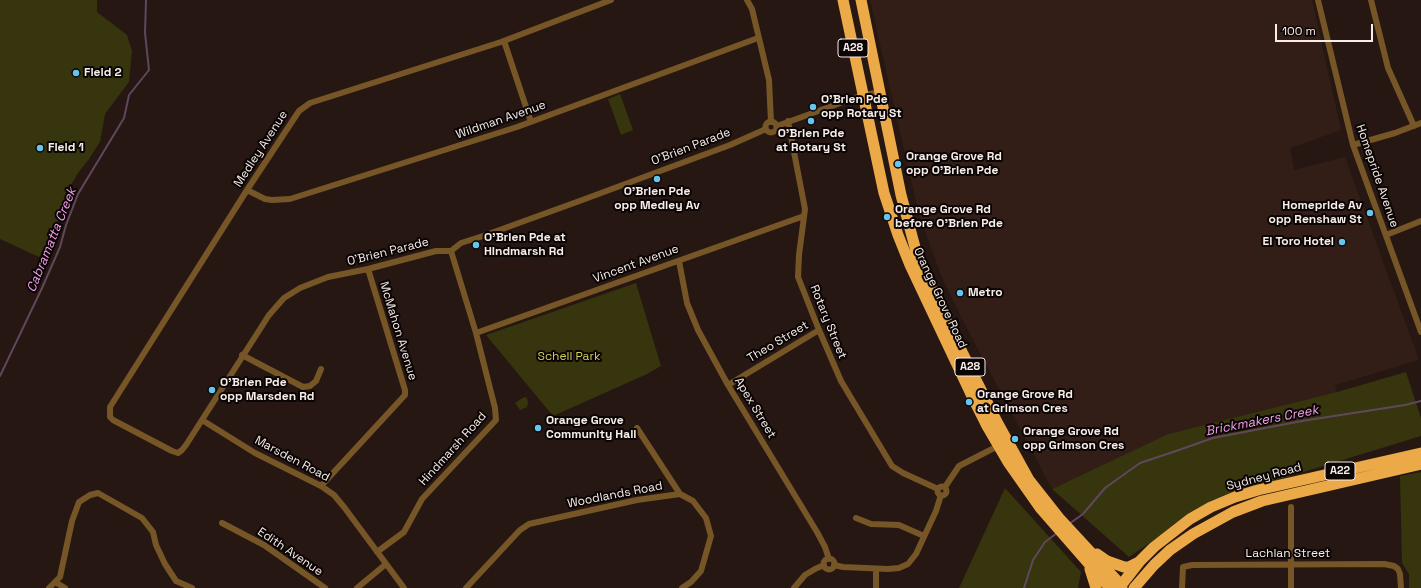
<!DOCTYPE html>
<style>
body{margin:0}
#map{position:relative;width:1421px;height:588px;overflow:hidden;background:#261713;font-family:"Space Grotesk",sans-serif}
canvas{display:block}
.scale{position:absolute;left:1275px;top:24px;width:98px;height:18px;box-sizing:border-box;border:2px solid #f7ede9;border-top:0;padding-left:5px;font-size:12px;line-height:14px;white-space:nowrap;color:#f7ede9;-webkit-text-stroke:3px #0a0504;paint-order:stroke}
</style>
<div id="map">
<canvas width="1421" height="588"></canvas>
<div class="scale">100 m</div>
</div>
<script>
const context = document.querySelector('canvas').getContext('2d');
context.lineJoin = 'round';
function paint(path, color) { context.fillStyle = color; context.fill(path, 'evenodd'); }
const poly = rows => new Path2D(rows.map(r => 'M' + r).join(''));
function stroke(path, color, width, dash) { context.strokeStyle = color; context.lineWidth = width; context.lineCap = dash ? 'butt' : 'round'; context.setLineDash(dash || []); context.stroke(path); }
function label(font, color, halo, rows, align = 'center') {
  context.font = font + ' "Space Grotesk",sans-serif'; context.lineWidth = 4; context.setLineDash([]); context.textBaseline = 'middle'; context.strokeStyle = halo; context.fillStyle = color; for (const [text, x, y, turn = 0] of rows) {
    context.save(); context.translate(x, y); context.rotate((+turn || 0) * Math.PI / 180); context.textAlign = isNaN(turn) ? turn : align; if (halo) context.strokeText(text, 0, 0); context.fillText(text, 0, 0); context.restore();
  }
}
paint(poly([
 [870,0,1312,0,1341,130,1290,148,1294,170,1345,157,1419,360,1335,385,1337,392,1168,434,1052,489,961,317,941,275,919,215]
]), '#331e17');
paint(poly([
 [0,0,97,0,97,12,127,35,132,51,129,82,105,114,100,142,89,159,78,173,65,195,56,226,39,257,0,239],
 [620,94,633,130,621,135,608,99],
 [636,283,661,366,647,374,553,416,486,335],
 [1406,372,1421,418,1421,436,1212,500,1129,557,1052,489,1168,434,1337,392],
 [524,397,527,398,528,403,527,407,520,410,515,403],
 [1421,472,1421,588,1409,588,1409,574,1402,563,1400,476],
 [1005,488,1081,572,1078,588,959,588]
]), '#36350d');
stroke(poly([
 [0,376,42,288,60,247,66,225,78,194,124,118,129,95,149,70,145,33,146,0],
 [1069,524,1083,514,1105,488,1140,463,1176,451,1213,438,1302,421,1405,405,1421,401],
 [1024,588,1033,560,1045,542,1057,533]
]), '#61475c', 2);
stroke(poly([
 [611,0,501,42,310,103,299,111,247,190,110,407,110,417,113,420,172,451,178,453,182,450,186,445,269,315,284,298,300,288,328,277,368,269,436,251,451,251,461,243,483,236,585,199,730,145,766,129],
 [747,0,752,9,769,80,771,122],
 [1318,0,1353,145,1421,332],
 [1371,0,1388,68,1414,126],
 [504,41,531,122],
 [788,121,805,209,799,255,798,277,819,330,841,381,892,466,903,473,938,489],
 '765.5 127a5.5 5.5 0 1 1 11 0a5.5 5.5 0 1 1-11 0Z',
 [777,126,857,97,879,92],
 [1353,145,1395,133,1421,123],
 [247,190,265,199,272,200,290,199,517,127,758,38],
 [1386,235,1421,221],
 [679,261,687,303,698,330,728,385,817,532,825,547,829,559],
 [476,333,804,216],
 [242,355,303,387,310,386,316,381,321,369],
 [728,385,819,330],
 [202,420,255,453,321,486,334,495,344,507,404,588],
 [637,428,680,494],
 [321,486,405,395,405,390,368,269],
 '937.5 491a4.5 4.5 0 1 1 9 0a4.5 4.5 0 1 1-9 0Z',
 [945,487,959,466,998,446],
 [1291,507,1291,588],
 [856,518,871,524,899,525,924,536],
 [222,523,264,545,325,588],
 [377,552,404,532,422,499,496,420,495,408,476,333,451,251],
 '823.5 564a5.5 5.5 0 1 1 11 0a5.5 5.5 0 1 1-11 0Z',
 [834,565,843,567,888,569,899,568,908,564,916,554,936,511,941,495],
 [55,582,65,588],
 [49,588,60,577,72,521,79,502,90,495,98,493,142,518,153,532,156,545,165,564,176,581,192,588],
 [357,588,386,564],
 [466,588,520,530,529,524,637,500,680,494,693,501,706,518,711,536,701,571,691,582,682,588],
 [794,588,805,575,815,569,824,565],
 [876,588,876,569],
 [1182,588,1183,567,1192,565,1384,564,1394,566,1398,569,1400,574,1401,588]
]), '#765526', 6);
stroke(poly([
 [843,0,884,193,898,235,910,265,970,392,987,426,1008,462,1041,509,1110,588],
 [861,0,901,195,916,251,924,272,942,312,997,422,1029,480,1059,518,1121,585,1122,588],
 [1097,554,1107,561,1124,567,1129,567,1139,562],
 [1090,569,1096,588],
 [1119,588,1140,561,1154,547,1190,519,1211,507,1235,497,1258,490,1421,453],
 [1134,588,1154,565,1170,550,1193,534,1233,512,1262,501,1421,464]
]), '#eca947', 11);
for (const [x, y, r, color] of [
 [76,73,4,"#65c5ee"],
 [813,107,4,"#65c5ee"],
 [811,121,4,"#65c5ee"],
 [40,148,4,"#65c5ee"],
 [898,164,4,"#65c5ee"],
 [657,179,4,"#65c5ee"],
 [1370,213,4,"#65c5ee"],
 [887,217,4,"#65c5ee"],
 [1342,242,4,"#65c5ee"],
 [476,245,4,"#65c5ee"],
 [960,293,4,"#65c5ee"],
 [212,390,4,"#65c5ee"],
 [969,402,4,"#65c5ee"],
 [538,428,4,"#65c5ee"],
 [1015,439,4,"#65c5ee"]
]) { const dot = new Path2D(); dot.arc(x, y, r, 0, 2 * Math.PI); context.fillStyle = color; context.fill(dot); stroke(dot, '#0a0504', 1.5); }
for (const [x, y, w] of [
 [853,48,30],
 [970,367,30],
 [1340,471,30]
]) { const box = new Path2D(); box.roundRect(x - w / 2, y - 9, w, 18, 3); context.fillStyle = '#0a0504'; context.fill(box); stroke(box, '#f7ede9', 1); }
label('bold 11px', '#f7ede9', null, [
 ["A28",853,48],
 ["A28",970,367],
 ["A22",1340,471]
]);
label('bold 12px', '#f7ede9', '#0a0504', [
 ["Field 2",84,73],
 ["O'Brien Pde",821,100],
 ["opp Rotary St",821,114],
 ["O'Brien Pde",811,134,"center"],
 ["at Rotary St",811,148,"center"],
 ["Field 1",48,148],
 ["Orange Grove Rd",906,157],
 ["opp O'Brien Pde",906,171],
 ["O'Brien Pde",657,192,"center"],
 ["opp Medley Av",657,206,"center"],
 ["Homepride Av",1362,206,"right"],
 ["opp Renshaw St",1362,220,"right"],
 ["Orange Grove Rd",895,210],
 ["before O'Brien Pde",895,224],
 ["O'Brien Pde at",484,238],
 ["Hindmarsh Rd",484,252],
 ["El Toro Hotel",1334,242,"right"],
 ["Metro",968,293],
 ["O'Brien Pde",220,383],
 ["opp Marsden Rd",220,397],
 ["Orange Grove Rd",977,395],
 ["at Grimson Cres",977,409],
 ["Orange Grove",546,421],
 ["Community Hall",546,435],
 ["Orange Grove Rd",1023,432],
 ["opp Grimson Cres",1023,446]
], 'left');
label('12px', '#f7ede9', '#0a0504', [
 ["Wildman Avenue",501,120,-19],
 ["O'Brien Parade",691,147,-21],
 ["Medley Avenue",261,149,-57],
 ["Homepride Avenue",1377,176,71],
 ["O'Brien Parade",388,252,-14],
 ["Vincent Avenue",636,264,-20],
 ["Orange Grove Road",940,298,65],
 ["Rotary Street",828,322,68],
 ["McMahon Avenue",398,331,73],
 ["Theo Street",778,342,-31],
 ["Apex Street",755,408,59],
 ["Hindmarsh Road",453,449,-48],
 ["Marsden Road",292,459,28],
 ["Sydney Road",1264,477,-15],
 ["Woodlands Road",615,495,-11],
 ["Edith Avenue",290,552,34],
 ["Lachlan Street",1288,554]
]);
label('12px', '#d3cf57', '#0a0504', [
 ["Schell Park",569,357]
]);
label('italic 13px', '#f49dea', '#0a0504', [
 ["Cabramatta Creek",52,240,-68],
 ["Brickmakers Creek",1262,421,-11]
]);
</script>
